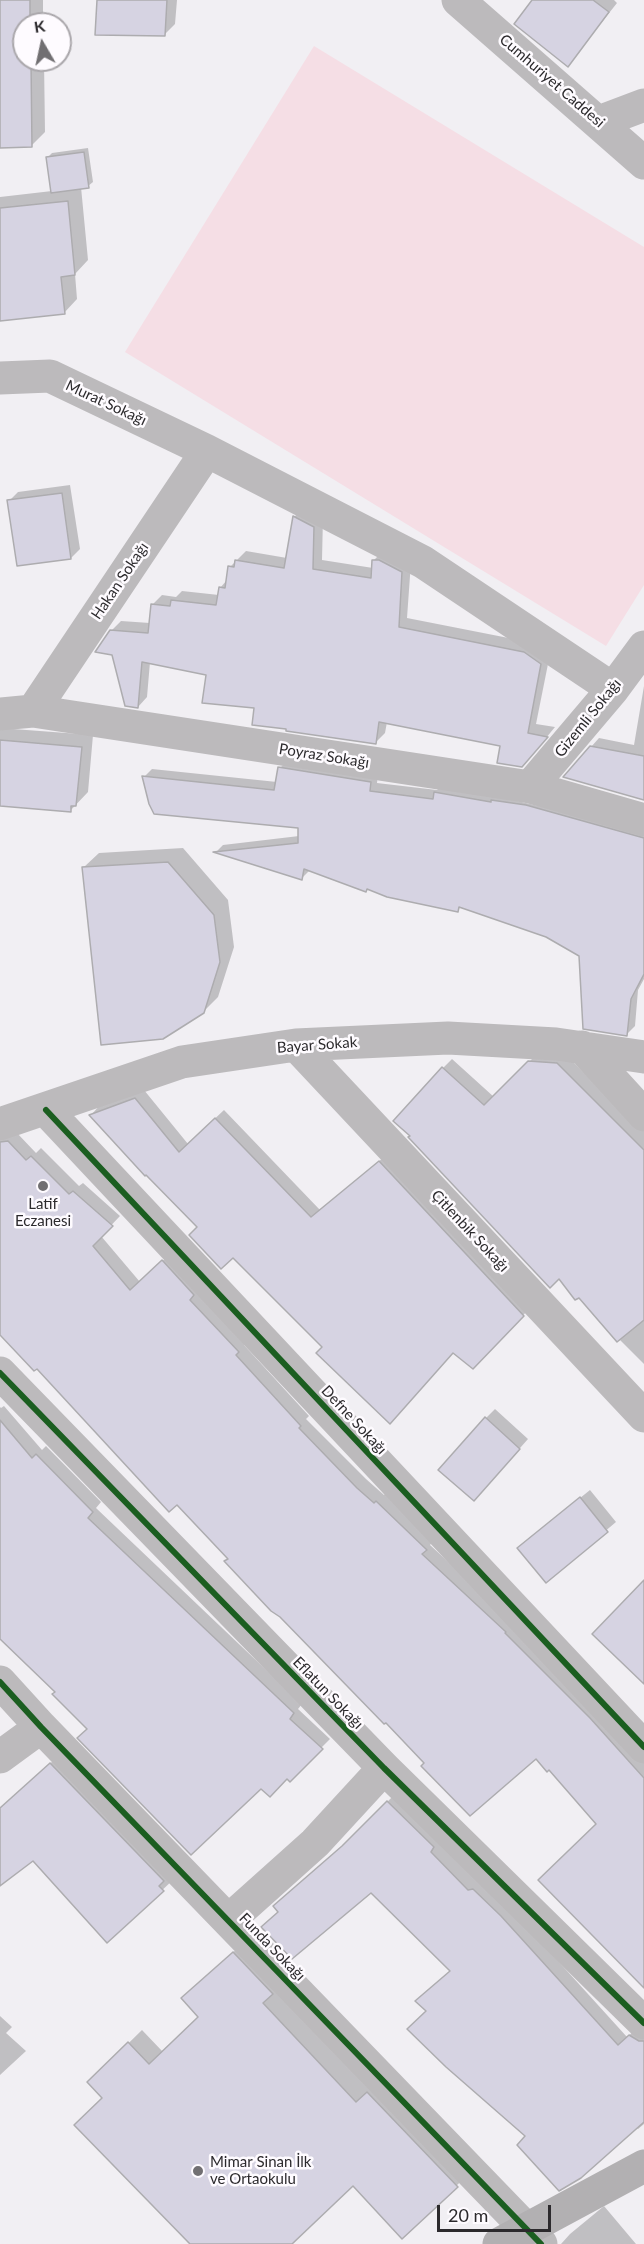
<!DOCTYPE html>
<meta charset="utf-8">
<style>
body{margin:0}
#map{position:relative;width:644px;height:2244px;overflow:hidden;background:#f1eff3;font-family:Lato,sans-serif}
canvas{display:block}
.north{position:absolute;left:12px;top:12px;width:60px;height:60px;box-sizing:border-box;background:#fefbff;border:2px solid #aaa7ab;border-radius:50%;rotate:351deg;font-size:16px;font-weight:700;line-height:24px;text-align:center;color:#2c2a2d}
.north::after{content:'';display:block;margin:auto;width:21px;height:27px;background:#716f72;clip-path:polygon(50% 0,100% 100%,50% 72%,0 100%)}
.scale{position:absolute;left:437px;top:2205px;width:114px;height:27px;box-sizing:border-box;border:3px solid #2c2a2d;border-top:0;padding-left:8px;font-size:18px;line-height:21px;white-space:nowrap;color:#2c2a2d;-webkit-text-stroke:4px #fefbff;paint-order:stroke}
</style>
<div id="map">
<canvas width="644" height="2244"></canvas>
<div class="north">K</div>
<div class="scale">20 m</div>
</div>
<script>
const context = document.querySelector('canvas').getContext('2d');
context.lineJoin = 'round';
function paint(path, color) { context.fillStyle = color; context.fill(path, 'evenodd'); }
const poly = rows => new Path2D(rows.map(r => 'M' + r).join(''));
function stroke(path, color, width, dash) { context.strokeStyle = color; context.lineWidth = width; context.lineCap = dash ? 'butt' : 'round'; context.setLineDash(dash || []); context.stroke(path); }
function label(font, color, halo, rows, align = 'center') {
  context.font = font + ' Lato,sans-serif'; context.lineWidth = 5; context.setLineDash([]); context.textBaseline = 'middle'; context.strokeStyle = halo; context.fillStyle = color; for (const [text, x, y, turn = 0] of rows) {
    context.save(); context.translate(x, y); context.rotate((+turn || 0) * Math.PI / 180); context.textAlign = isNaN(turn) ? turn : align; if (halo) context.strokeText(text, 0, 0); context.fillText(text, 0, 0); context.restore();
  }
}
paint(poly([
 [314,46,644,247,644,585,606,646,125,352]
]), '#f5dee5');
paint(poly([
 [0,0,43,0,43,24,24,24,24,60,44,60,45,132,31,146,0,146],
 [98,0,177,0,175,24,164,35],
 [533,0,614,0,617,3,568,65],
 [88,148,93,182,88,186,81,187,88,260,75,274,77,299,64,313,0,319,0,197,52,191,48,157,52,153],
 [70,485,80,549,71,558,9,501,18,492],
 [304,508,323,517,322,560,373,568,373,561,383,551,411,562,407,618,534,643,550,654,536,724,555,727,532,755,501,745,387,722,385,733,375,743,255,707,208,674,150,662,147,697,138,707,111,631,121,621,150,623,152,605,162,595,176,597,182,591,219,595,220,588,227,580,230,567,246,551,287,558,294,517],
 [644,686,644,799,591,747,599,738,634,745],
 [0,728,93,735,88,792,70,811,0,797],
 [288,760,378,774,377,783,437,790,443,784,644,830,644,979,638,990,635,1026,627,1034,580,955,547,936,461,906,457,910,368,888,366,891,310,870,302,878,216,852,223,845,299,836,299,827,144,777,152,769,277,782,280,768],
 [183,848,228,900,234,947,218,997,203,1012,84,867,99,853],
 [538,1053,566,1055,644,1131,644,1364,619,1339,443,1068,452,1059,494,1097],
 [144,1090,188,1144,224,1110,320,1210,389,1153,532,1306,473,1367,454,1352,324,1347,233,1256,199,1227,91,1115,101,1104],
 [17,1133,36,1153,41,1148,79,1186,83,1183,120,1216,101,1236,140,1282,171,1253,247,1342,244,1345,309,1416,306,1419,366,1479,384,1495,386,1493,434,1540,430,1545,514,1622,644,1760,644,1986,598,1824,549,1768,536,1757,426,1763,177,1503,0,1328,0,1138],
 [4,1406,42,1450,46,1446,101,1502,96,1508,302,1704,298,1709,330,1739,290,1779,287,1777,261,1787,89,1729,56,1692,0,1635,0,1407,1,1408],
 [495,1409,528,1439,483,1490,486,1418],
 [590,1490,616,1522,546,1581,528,1540],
 [62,1753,174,1879,108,1941,33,1859,0,1884,0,1808],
 [396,1793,510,1908,627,2037,639,2027,644,2030,644,2124,638,2129,636,2127,527,2136,428,2011,452,1970,371,1891,280,1911],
 [247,1940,470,2173,456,2186,353,2184,290,2244,192,2244,104,2098,89,2082,142,2030,163,2052,200,2017,196,1985],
 [0,2016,12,2027,6,2033,26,2051,0,2075],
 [604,2206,636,2244,561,2244,570,2234]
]), '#0003');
const building = poly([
 [0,0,30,0,30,24,24,24,24,60,31,60,32,147,0,148,0,0],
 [97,0,167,0,165,36,95,35,97,0],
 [532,0,593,0,609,12,568,67,514,24,532,0],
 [84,152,89,188,51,193,46,157,84,152],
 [68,201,75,275,61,277,65,314,0,321,0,208,68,201],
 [62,493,71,559,17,566,7,500,62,493],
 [293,516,314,527,313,569,371,578,372,560,379,560,402,572,399,627,524,652,541,664,528,733,548,737,522,767,497,763,500,746,379,722,376,744,286,731,286,729,252,725,254,708,202,703,206,675,142,662,138,708,125,706,112,655,95,652,110,630,148,633,151,604,170,606,171,600,216,605,219,587,225,588,228,566,234,567,235,560,284,568,293,516],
 [0,740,82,747,76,806,71,806,71,812,0,806,0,740],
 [590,746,644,756,644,800,563,777,590,746],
 [278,767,371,782,370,791,433,799,434,792,491,802,491,800,526,805,644,838,644,974,631,999,627,1036,583,1029,579,956,546,937,459,907,458,912,387,897,367,889,366,892,304,869,302,880,213,852,298,843,298,828,154,814,149,804,142,776,274,790,278,767],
 [168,862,214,915,220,962,204,1013,163,1039,101,1045,82,867,168,862],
 [528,1061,557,1063,644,1150,644,1320,617,1342,579,1298,575,1300,559,1279,550,1288,408,1137,410,1136,393,1121,442,1067,484,1105,528,1061],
 [135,1098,179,1152,215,1118,311,1217,379,1161,524,1316,473,1369,453,1353,390,1424,316,1353,322,1347,233,1258,221,1269,189,1235,197,1227,146,1175,145,1176,89,1115,135,1098],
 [8,1141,26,1160,31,1156,69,1194,73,1191,113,1226,93,1246,130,1290,162,1260,194,1295,190,1300,239,1352,236,1355,301,1426,299,1428,357,1488,374,1503,376,1501,427,1550,422,1554,506,1632,505,1633,590,1718,644,1778,644,1988,538,1880,596,1824,549,1770,547,1772,536,1759,470,1816,421,1766,424,1763,386,1723,384,1724,280,1617,271,1611,224,1561,228,1559,177,1505,169,1512,37,1369,34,1371,0,1335,0,1142,8,1141],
 [485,1417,520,1449,474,1501,438,1470,485,1417],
 [0,1420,32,1458,36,1454,93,1512,88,1518,294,1713,290,1719,323,1749,290,1782,287,1779,270,1797,261,1789,191,1855,77,1738,87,1729,52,1694,55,1692,0,1639,0,1420],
 [580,1497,608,1532,546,1583,517,1548,580,1497],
 [644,1580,644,1684,592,1634,644,1580],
 [50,1763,164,1881,159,1886,164,1891,107,1943,33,1861,0,1886,0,1808,50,1763],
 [387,1801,434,1847,431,1852,468,1890,473,1889,501,1916,618,2045,629,2035,639,2041,644,2041,644,2122,581,2178,559,2191,517,2145,525,2136,446,2067,407,2029,426,2011,415,2001,450,1971,371,1893,292,1959,261,1927,278,1912,273,1906,342,1846,387,1801],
 [233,1952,273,1994,263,2003,356,2102,367,2092,458,2187,402,2239,353,2186,292,2244,190,2244,74,2125,102,2098,87,2082,128,2042,149,2064,198,2017,181,1998,233,1952]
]);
paint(building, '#d6d3e2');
stroke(building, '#adacaf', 1.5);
stroke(poly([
 [458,0,644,163],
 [599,122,644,105],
 [0,378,50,376,207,451,423,562,613,689],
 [33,711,207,451],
 [0,714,33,711,530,787,644,820],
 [530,787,613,689,644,647],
 [296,1045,644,1416],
 [582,1047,644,1115],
 [46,1110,644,1747],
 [0,1124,182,1062,296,1045,448,1038,556,1044,644,1057],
 [0,1373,384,1768,644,2023],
 [0,1682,41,1727,541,2244],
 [0,1757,41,1727],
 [229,1920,315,1843,384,1768]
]), '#bcbabc', 33);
stroke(poly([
 [499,2244,644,2166]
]), '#b2b0b2', 33);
stroke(poly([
 [46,1110,644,1747],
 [0,1373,384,1768,644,2023],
 [0,1682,41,1727,541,2244]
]), '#1b5e20', 6);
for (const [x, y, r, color] of [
 [43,1186,6,"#716f72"],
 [198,2171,6,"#716f72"]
]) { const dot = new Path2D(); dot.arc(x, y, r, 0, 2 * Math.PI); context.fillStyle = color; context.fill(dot); stroke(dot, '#fefbff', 2); }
label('15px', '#2c2a2d', '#fefbff', [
 ["Cumhuriyet Caddesi",552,81,41],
 ["Murat Sokağı",106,403,25],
 ["Hakan Sokağı",120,581,-56],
 ["Gizemli Sokağı",588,718,-51],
 ["Poyraz Sokağı",324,756,9],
 ["Bayar Sokak",317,1045,-4],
 ["Çitlenbik Sokağı",470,1231,47],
 ["Defne Sokağı",354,1420,47],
 ["Eflatun Sokağı",328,1693,46],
 ["Funda Sokağı",272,1947,46]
]);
label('15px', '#2c2a2d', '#fefbff', [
 ["Latif",43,1204],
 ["Eczanesi",43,1221],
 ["Mimar Sinan İlk",210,2162,"left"],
 ["ve Ortaokulu",210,2179,"left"]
]);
</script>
